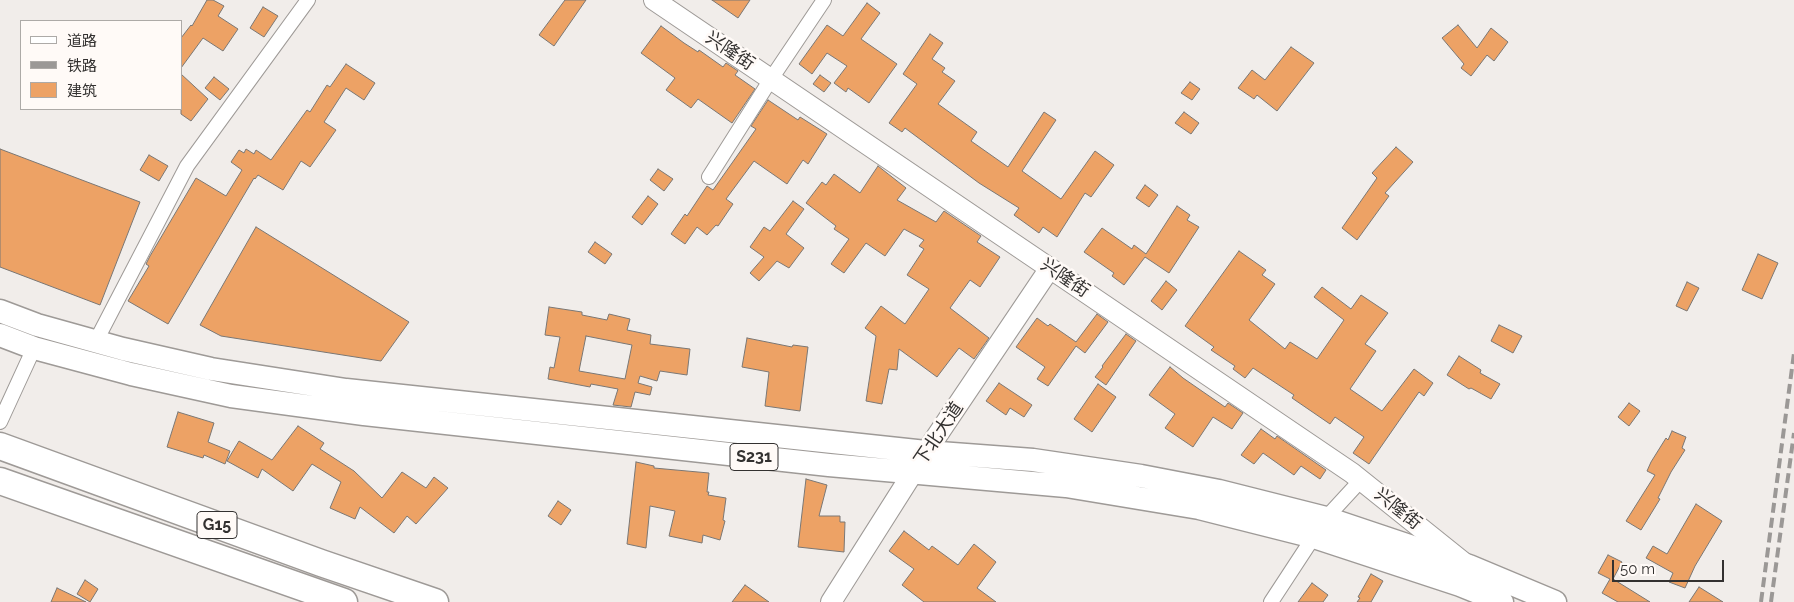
<!DOCTYPE html>
<meta charset="utf-8">
<style>
body{margin:0}
#map{position:relative;width:1794px;height:602px;overflow:hidden;background:#f1edea;font-family:Raleway,"Noto Sans SC",sans-serif}
canvas{display:block}
.legend{position:absolute;left:20px;top:20px;width:162px;height:90px;box-sizing:border-box;background:#fffaf7;border:1px solid #adaaa7;margin:0;padding:6px 9px;list-style:none;font-size:15px;color:#333130}
.legend li{display:flex;align-items:center;gap:10px;height:25px}
.legend b{width:25px;border:1px solid #adaaa7}
.scale{position:absolute;left:1612px;top:560px;width:112px;height:22px;box-sizing:border-box;border:2px solid #333130;border-top:0;padding-left:6px;font-size:15px;line-height:18px;white-space:nowrap;color:#333130;-webkit-text-stroke:4px #fffaf7;paint-order:stroke}
</style>
<div id="map">
<canvas width="1794" height="602"></canvas>
<ul class="legend">
<li><b style="height:6px;background:#fff"></b>道路</li>
<li><b style="height:6px;background:#9b9896"></b>铁路</li>
<li><b style="height:14px;background:#eda265"></b>建筑</li>
</ul>
<div class="scale">50 m</div>
</div>
<script>
const context = document.querySelector('canvas').getContext('2d');
context.lineJoin = 'round';
function paint(path, color) { context.fillStyle = color; context.fill(path, 'evenodd'); }
const poly = rows => new Path2D(rows.map(r => 'M' + r).join(''));
function stroke(path, color, width, dash) { context.strokeStyle = color; context.lineWidth = width; context.lineCap = dash ? 'butt' : 'round'; context.setLineDash(dash || []); context.stroke(path); }
function label(font, color, halo, rows, align = 'center') {
  context.font = font + ' Raleway,"Noto Sans SC",sans-serif'; context.lineWidth = 5; context.setLineDash([]); context.textBaseline = 'middle'; context.strokeStyle = halo; context.fillStyle = color; for (const [text, x, y, turn = 0] of rows) {
    context.save(); context.translate(x, y); context.rotate((+turn || 0) * Math.PI / 180); context.textAlign = isNaN(turn) ? turn : align; if (halo) context.strokeText(text, 0, 0); context.fillText(text, 0, 0); context.restore();
  }
}
const building = poly([
 [207,0,213,0,224,6,218,16,238,29,223,51,203,38,181,68,181,38,191,25,192,26,207,0],
 [565,0,586,0,554,46,539,35,565,0],
 [712,0,750,0,738,18,712,0],
 [867,3,880,13,861,39,897,64,869,103,848,88,846,92,834,83,847,66,827,53,812,74,799,64,827,25,843,36,867,3],
 [263,7,278,16,264,37,250,28,263,7],
 [1458,25,1477,48,1491,28,1508,42,1494,61,1487,55,1471,76,1461,68,1464,64,1442,38,1458,25],
 [661,26,684,43,698,52,699,50,723,67,726,63,738,71,735,75,755,89,732,123,698,99,691,108,666,90,675,78,641,53,661,26],
 [930,34,943,43,932,59,945,68,942,72,955,81,938,104,977,132,971,141,1008,167,1044,112,1056,120,1022,171,1061,199,1095,151,1114,165,1091,197,1085,193,1057,237,1043,227,1039,233,1014,215,1019,208,979,183,905,128,902,132,889,123,917,84,903,74,930,34],
 [1291,47,1314,63,1277,111,1257,95,1254,99,1238,88,1252,70,1265,80,1291,47],
 [346,64,375,83,364,100,346,88,324,122,336,130,310,167,301,161,283,190,258,175,255,179,254,178,168,324,128,301,149,266,146,264,150,256,196,178,226,196,242,170,231,162,239,150,244,153,246,149,254,154,256,150,271,160,307,110,310,112,327,85,330,87,346,64],
 [181,74,208,99,191,121,181,114,181,74],
 [820,75,831,83,824,92,813,84,820,75],
 [214,77,229,89,220,100,205,88,214,77],
 [1190,82,1200,89,1192,100,1181,93,1190,82],
 [768,100,798,120,800,117,827,134,808,164,803,160,787,184,754,161,726,199,733,204,718,226,716,225,707,235,697,227,685,244,671,234,685,214,687,216,707,186,713,190,756,129,751,126,768,100],
 [1184,112,1199,123,1191,134,1175,123,1184,112],
 [1396,147,1413,162,1385,193,1389,196,1357,240,1342,228,1377,178,1372,173,1396,147],
 [0,149,140,202,100,305,0,267,0,149],
 [149,155,168,166,159,181,140,170,149,155],
 [878,166,906,188,897,200,936,222,944,211,981,236,977,242,1000,257,980,287,970,280,950,308,989,338,974,359,959,348,937,377,899,349,897,370,889,369,882,404,866,401,876,336,865,328,881,306,905,324,929,289,907,275,924,249,919,246,924,240,904,229,885,256,866,243,844,273,831,264,849,239,834,229,836,226,806,203,822,182,826,185,834,174,860,193,878,166],
 [658,169,673,179,664,191,650,180,658,169],
 [1145,185,1158,195,1149,207,1136,198,1145,185],
 [648,196,658,204,642,225,632,217,648,196],
 [793,201,804,209,786,234,804,248,789,268,777,261,759,281,750,273,764,257,750,247,764,227,770,231,793,201],
 [1177,206,1190,215,1187,220,1199,227,1169,273,1145,257,1124,285,1112,276,1114,273,1084,252,1102,228,1132,249,1134,245,1146,254,1177,206],
 [256,227,409,322,381,361,221,336,200,325,256,227],
 [595,242,612,254,605,264,588,252,595,242],
 [1239,251,1266,270,1262,275,1275,284,1249,320,1285,349,1290,342,1317,359,1344,320,1314,297,1322,287,1351,309,1361,295,1388,313,1365,344,1376,351,1350,389,1382,411,1414,369,1433,383,1424,396,1419,392,1369,464,1353,453,1364,437,1335,417,1330,424,1292,398,1294,395,1253,368,1245,378,1233,369,1235,366,1211,350,1214,347,1185,326,1239,251],
 [1758,254,1778,263,1762,299,1742,290,1758,254],
 [1166,281,1177,290,1162,310,1151,301,1166,281],
 [1687,282,1699,288,1687,311,1676,306,1687,282],
 [549,307,582,312,582,315,607,320,609,314,630,319,627,330,651,335,650,344,690,349,687,375,660,371,657,381,640,376,638,383,652,387,650,395,635,392,631,407,613,405,618,389,591,384,590,387,548,379,550,367,554,368,560,337,545,335,549,307],
 [586,336,632,345,625,379,579,371,586,336],
 [1097,314,1108,322,1085,353,1076,346,1048,386,1037,379,1045,367,1016,347,1037,318,1048,326,1050,324,1076,342,1097,314],
 [1499,325,1522,336,1513,353,1491,341,1499,325],
 [1126,334,1136,341,1106,385,1095,377,1103,367,1102,366,1126,334],
 [747,338,792,347,793,345,808,347,800,411,765,406,769,372,742,367,747,338],
 [1459,356,1481,370,1480,373,1500,384,1491,399,1471,388,1469,389,1447,375,1459,356],
 [1170,367,1183,378,1225,407,1228,403,1243,413,1232,429,1213,417,1193,447,1165,428,1175,414,1149,395,1170,367],
 [999,383,1032,405,1024,417,1010,408,1006,415,986,401,999,383],
 [1098,384,1116,397,1092,432,1074,419,1098,384],
 [1629,403,1640,411,1629,426,1618,417,1629,403],
 [178,412,214,423,208,442,230,451,225,464,204,455,203,458,167,447,178,412],
 [298,426,324,443,320,449,354,471,382,498,402,472,426,488,434,477,448,488,416,524,407,516,394,533,360,507,355,519,330,508,341,482,312,464,293,491,262,469,258,478,227,461,239,441,272,460,298,426],
 [1261,429,1275,439,1277,436,1326,470,1320,479,1301,466,1294,475,1263,453,1254,464,1241,455,1261,429],
 [1672,431,1686,437,1682,448,1685,450,1671,472,1658,498,1660,499,1641,530,1626,521,1655,475,1647,471,1651,462,1666,438,1668,440,1672,431],
 [636,462,654,466,654,468,709,473,707,492,709,492,708,495,726,498,723,520,725,521,720,540,703,535,702,543,669,536,675,511,650,506,646,548,627,544,636,462],
 [806,479,827,485,819,516,840,516,840,522,845,522,844,552,798,547,806,479],
 [558,501,571,510,561,525,548,516,558,501],
 [1696,504,1722,521,1695,566,1685,588,1669,582,1673,573,1646,558,1653,546,1667,554,1696,504],
 [904,531,929,550,932,546,958,565,974,544,996,562,977,588,996,602,924,602,902,585,914,569,889,551,904,531],
 [1608,555,1622,562,1613,579,1650,602,1618,602,1602,593,1610,579,1598,573,1608,555],
 [1371,574,1383,581,1371,602,1357,602,1360,598,1358,597,1371,574],
 [85,580,98,589,90,602,77,594,85,580],
 [1312,583,1328,595,1323,602,1298,602,1312,583],
 [745,585,769,602,732,602,745,585],
 [1699,587,1723,602,1689,602,1699,587],
 [57,588,86,602,51,602,57,588]
]);
paint(building, '#eda265');
stroke(building, '#7a7774', 1);
const street = poly([
 [709,177,771,79,824,0],
 [96,341,187,166,308,0],
 [0,422,34,348],
 [1271,602,1326,518,1361,480]
]);
const secondary = poly([
 [654,0,1352,473,1463,562],
 [831,602,926,452,1050,268]
]);
const primary = poly([
 [0,311,37,325,123,349,211,369,346,390,926,452,1033,460,1141,476,1219,491,1326,518,1469,566,1555,602],
 [0,335,34,348,131,374,231,396,364,414,829,465,1066,486,1199,508,1314,537,1460,585,1502,602]
]);
const highway = poly([
 [0,446,321,563,435,602],
 [0,481,344,602]
]);
stroke(street, '#9e9a97', 16);
stroke(secondary, '#9e9a97', 22);
stroke(primary, '#9e9a97', 25);
stroke(highway, '#9e9a97', 29);
stroke(street, '#fff', 14);
stroke(secondary, '#fff', 20);
stroke(primary, '#fff', 22);
stroke(highway, '#fff', 26);
stroke(poly([
 [1761,602,1794,353],
 [1771,602,1794,433]
]), '#9b9896', 4, [10, 5]);
for (const [x, y, w] of [
 [754,457,48],
 [217,525,40]
]) { const box = new Path2D(); box.roundRect(x - w / 2, y - 13.5, w, 27, 4); context.fillStyle = '#fffaf7'; context.fill(box); stroke(box, '#333130', 1); }
label('bold 16px', '#333130', null, [
 ["S231",754,457],
 ["G15",217,525]
]);
label('18px', '#333130', '#fffaf7', [
 ["兴隆街",730,51,34],
 ["兴隆街",1065,278,34],
 ["下北大道",939,434,-56],
 ["兴隆街",1398,509,39]
]);
</script>
